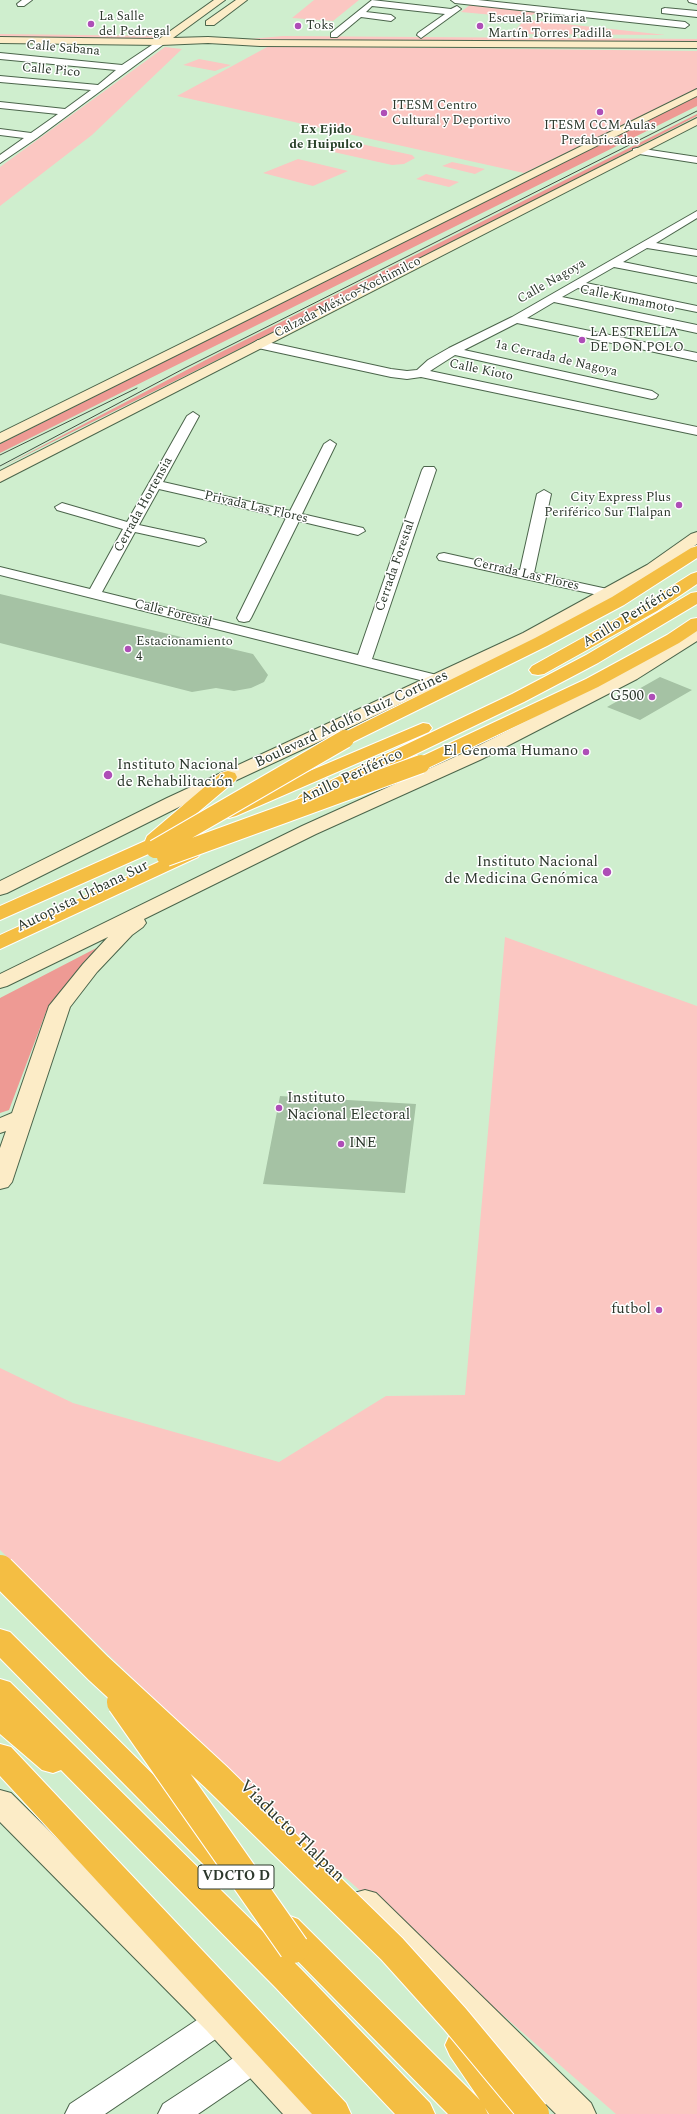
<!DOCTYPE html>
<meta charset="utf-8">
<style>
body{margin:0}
canvas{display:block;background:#cfeece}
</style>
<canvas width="697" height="2114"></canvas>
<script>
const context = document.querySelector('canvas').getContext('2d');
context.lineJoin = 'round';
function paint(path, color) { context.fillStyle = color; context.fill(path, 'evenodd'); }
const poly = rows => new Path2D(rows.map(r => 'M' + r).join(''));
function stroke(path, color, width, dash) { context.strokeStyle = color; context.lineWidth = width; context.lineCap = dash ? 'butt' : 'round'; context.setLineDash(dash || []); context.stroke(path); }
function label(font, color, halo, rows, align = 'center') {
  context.font = font + ' Spectral,serif'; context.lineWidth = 3; context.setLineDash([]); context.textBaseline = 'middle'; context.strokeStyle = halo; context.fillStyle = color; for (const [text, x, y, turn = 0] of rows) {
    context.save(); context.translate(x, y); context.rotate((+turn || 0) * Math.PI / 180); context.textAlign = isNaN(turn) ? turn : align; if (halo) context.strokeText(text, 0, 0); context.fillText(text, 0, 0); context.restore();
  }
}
paint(poly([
 [314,0,359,0,333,21,292,18],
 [471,4,540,11,526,18,529,20,666,35,512,34,526,18,461,12],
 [0,34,164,36,155,41,0,40],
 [283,36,697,39,697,43,284,42,250,39],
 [269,46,697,51,697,90,524,173,177,96],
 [165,47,182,49,92,135,0,206,0,167],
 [199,59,231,65,215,71,183,65],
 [352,142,412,155,415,158,404,164,392,165,329,151,328,149,340,143],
 [298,159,348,171,313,186,263,173],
 [452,162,485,169,475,174,442,166],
 [426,174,459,182,449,187,416,179],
 [505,937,697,1006,697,2114,616,2114,316,1852,233,1775,0,1550,0,1368,73,1403,279,1462,386,1396,465,1395]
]), '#fbc7c2');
paint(poly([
 [697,95,697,106,0,453,0,444],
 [697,114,697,116,438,250,2,467,219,353],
 [108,942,46,1012,9,1110,0,1113,0,998]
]), '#ee9a94');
paint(poly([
 [0,594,253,654,268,675,264,682,251,688,234,691,216,688,192,692,0,643],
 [660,677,692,690,640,720,607,707],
 [280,1096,416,1104,405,1193,263,1184]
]), '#a5c2a4');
const street = poly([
 [22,0,32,0,24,6,18,6,17,4,22,0],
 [372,0,451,9,457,6,461,9,421,38,417,35,418,33,445,14,372,6,366,12,391,15,395,18,391,21,361,17,337,37,331,37,331,33,372,0],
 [451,0,478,0,685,22,689,25,685,28,455,3,451,0],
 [688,0,697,0,697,4,689,2,688,0],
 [665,8,697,11,697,17,662,13,662,9,665,8],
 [161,39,164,40,164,44,37,138,0,163,0,155,24,138,0,135,0,129,31,133,58,114,0,108,0,102,65,109,91,90,0,82,0,76,98,85,116,70,0,59,0,53,122,65,161,39],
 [637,148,697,157,697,163,633,153,633,149,637,148],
 [697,211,697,218,656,243,697,250,697,256,647,248,623,262,697,277,697,283,614,267,586,283,697,306,697,312,578,288,562,297,697,325,697,333,554,302,527,318,697,353,697,361,517,323,464,350,652,391,658,395,656,398,652,399,455,355,430,371,697,427,697,435,421,377,407,379,391,377,258,348,252,344,258,340,391,369,407,371,417,370,428,360,449,348,512,317,697,211],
 [193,412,199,416,163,482,290,511,324,444,330,440,336,444,302,514,363,528,365,531,358,535,299,521,251,618,249,621,244,622,239,621,237,618,286,518,159,489,139,525,204,539,206,542,199,546,135,532,102,592,358,655,422,470,424,467,434,467,436,470,372,659,445,677,448,680,445,683,440,685,0,575,0,567,90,589,123,529,57,510,55,507,62,503,127,522,187,416,193,412],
 [544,490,551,494,534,573,612,590,614,593,612,596,607,597,444,561,439,560,437,557,439,554,444,553,520,570,537,494,544,490],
 [219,2008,229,2012,233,2021,229,2030,105,2114,65,2114,70,2104,209,2012,219,2008],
 [254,2047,264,2051,268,2060,264,2069,198,2114,158,2114,163,2104,244,2051,254,2047]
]);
const secondary = poly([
 [214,0,225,0,173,38,208,37,260,40,697,42,697,48,260,46,208,43,161,45,0,43,0,37,159,39,214,0],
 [236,0,247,0,214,25,206,25,206,21,236,0],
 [697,89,697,96,0,443,0,433,697,89],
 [697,118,697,125,0,482,0,471,697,118],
 [697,532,697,544,659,571,535,641,181,806,7,893,0,895,0,881,167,798,523,633,647,565,691,534,697,532],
 [697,628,697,641,637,679,482,759,316,834,144,919,146,923,143,927,132,935,97,972,70,1007,12,1182,8,1187,0,1189,0,1148,6,1131,0,1133,0,1118,12,1113,49,1006,83,964,108,937,7,986,0,988,0,974,302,826,468,751,625,671,691,629,697,628],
 [0,1790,11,1793,231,2011,317,2103,322,2114,283,2114,207,2031,0,1822,0,1790],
 [365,1890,376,1893,591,2103,596,2114,556,2114,354,1913,349,1903,354,1893,365,1890]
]);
const highway = poly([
 [697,546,697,558,624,605,547,646,351,743,345,745,339,743,336,739,339,735,535,638,612,597,691,548,697,546],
 [697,572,697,584,657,611,544,674,538,675,532,674,529,670,532,666,645,603,691,574,697,572],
 [697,592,697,604,598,663,524,702,314,803,307,805,300,803,297,799,300,795,512,694,586,655,691,593,697,592],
 [697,618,697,631,679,643,598,687,428,768,421,770,414,768,412,764,414,760,586,679,667,635,691,619,697,618],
 [423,723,429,724,432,728,429,732,236,816,229,818,222,816,219,812,222,808,423,723],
 [228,771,235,773,237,777,235,781,176,831,180,832,183,836,180,840,0,920,0,906,145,841,147,836,221,773,228,771],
 [191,847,198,849,201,853,198,857,0,949,0,935,191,847],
 [0,1629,10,1632,235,1856,240,1865,235,1874,224,1878,213,1874,0,1658,0,1629],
 [0,1679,10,1682,300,1968,430,2103,435,2114,395,2114,276,1988,61,1770,53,1773,42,1770,0,1734,0,1679],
 [0,1744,11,1747,346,2103,351,2114,312,2114,0,1776,0,1744],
 [287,1915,298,1919,480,2100,450,2056,445,2045,450,2034,462,2030,474,2034,521,2103,526,2114,489,2114,485,2108,488,2114,448,2114,276,1939,271,1929,276,1919,287,1915]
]);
stroke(street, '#4b654b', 2);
stroke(secondary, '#4b654b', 2);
stroke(highway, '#fff', 2);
paint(street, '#fff');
paint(secondary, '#fcecc7');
paint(highway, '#f4be43');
stroke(poly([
 [0,455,137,388],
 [0,466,185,368,697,111]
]), '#435243', 1);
const highwayBridgeFar1 = poly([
 [155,849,345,739],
 [166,857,421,764]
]);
const highwayBridge = poly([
 [0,1570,98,1668,216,1777,392,1949,455,2019,534,2114],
 [122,1702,294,1948]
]);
stroke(highwayBridgeFar1, '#fff', 20, []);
stroke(highwayBridge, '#fff', 32, []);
stroke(highwayBridgeFar1, '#f4be43', 18);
stroke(highwayBridge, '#f4be43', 30);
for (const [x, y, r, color] of [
 [91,24,4,"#ae4eb7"],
 [298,26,4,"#ae4eb7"],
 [480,26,4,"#ae4eb7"],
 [600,112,4,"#ae4eb7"],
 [384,113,4,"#ae4eb7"],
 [582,340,4,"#ae4eb7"],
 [679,505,4,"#ae4eb7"],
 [128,649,4,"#ae4eb7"],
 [652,697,4,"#ae4eb7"],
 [586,752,4,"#ae4eb7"],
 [108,775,5,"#ae4eb7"],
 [607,872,5,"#ae4eb7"],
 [279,1108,4,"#ae4eb7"],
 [341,1144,4,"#ae4eb7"],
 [659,1310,4,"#ae4eb7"]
]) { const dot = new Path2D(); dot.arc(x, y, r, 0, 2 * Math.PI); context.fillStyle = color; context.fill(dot); stroke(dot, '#fff', 1.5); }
label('13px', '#2c382c', '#fff', [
 ["La Salle",99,17],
 ["del Pedregal",99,32],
 ["Escuela Primaria",488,19],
 ["Martín Torres Padilla",488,34],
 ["Toks",306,26],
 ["ITESM Centro",392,106],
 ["Cultural y Deportivo",392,121],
 ["ITESM CCM Aulas",600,126,"center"],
 ["Prefabricadas",600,141,"center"],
 ["LA ESTRELLA",590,333],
 ["DE DON POLO",590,348],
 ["City Express Plus",671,498,"right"],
 ["Periférico Sur Tlalpan",671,513,"right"],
 ["Estacionamiento",136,642],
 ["4",136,657]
], 'left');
label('13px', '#2c382c', '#fff', [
 ["Calle Sabana",63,49,5],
 ["Calle Pico",51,71,5],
 ["Calle Nagoya",552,282,-30],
 ["Calzada México-Xochimilco",348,298,-27],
 ["Calle Kumamoto",627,300,12],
 ["1a Cerrada de Nagoya",556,359,13],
 ["Calle Kioto",481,371,12],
 ["Cerrada Hortensia",144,505,-61],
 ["Privada Las Flores",256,508,13],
 ["Cerrada Forestal",396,566,-71],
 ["Cerrada Las Flores",526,575,13],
 ["Calle Forestal",173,614,14]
]);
label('bold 13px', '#294229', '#fff', [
 ["Ex Ejido",326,130],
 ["de Huipulco",326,145]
]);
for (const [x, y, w] of [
 [236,1877,76]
]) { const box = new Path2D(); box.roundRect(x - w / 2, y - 12, w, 24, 3); context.fillStyle = '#fff'; context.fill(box); stroke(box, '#2c382c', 1); }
label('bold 14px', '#2c382c', null, [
 ["VDCTO D",236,1877]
]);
label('15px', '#2c382c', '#fff', [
 ["Anillo Periférico",632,616,-31],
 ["Boulevard Adolfo Ruiz Cortines",352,720,-25],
 ["Anillo Periférico",352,777,-25],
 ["Autopista Urbana Sur",83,897,-26]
]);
label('15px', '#2c382c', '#fff', [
 ["G500",644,697],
 ["El Genoma Humano",578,752],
 ["Instituto Nacional",117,766,"left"],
 ["de Rehabilitación",117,783,"left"],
 ["Instituto Nacional",598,863],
 ["de Medicina Genómica",598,880],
 ["Instituto",287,1099,"left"],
 ["Nacional Electoral",287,1116,"left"],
 ["INE",349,1144,"left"],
 ["futbol",651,1310]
], 'right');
label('18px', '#2c382c', '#fff', [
 ["Viaducto Tlalpan",291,1832,44]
]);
</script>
